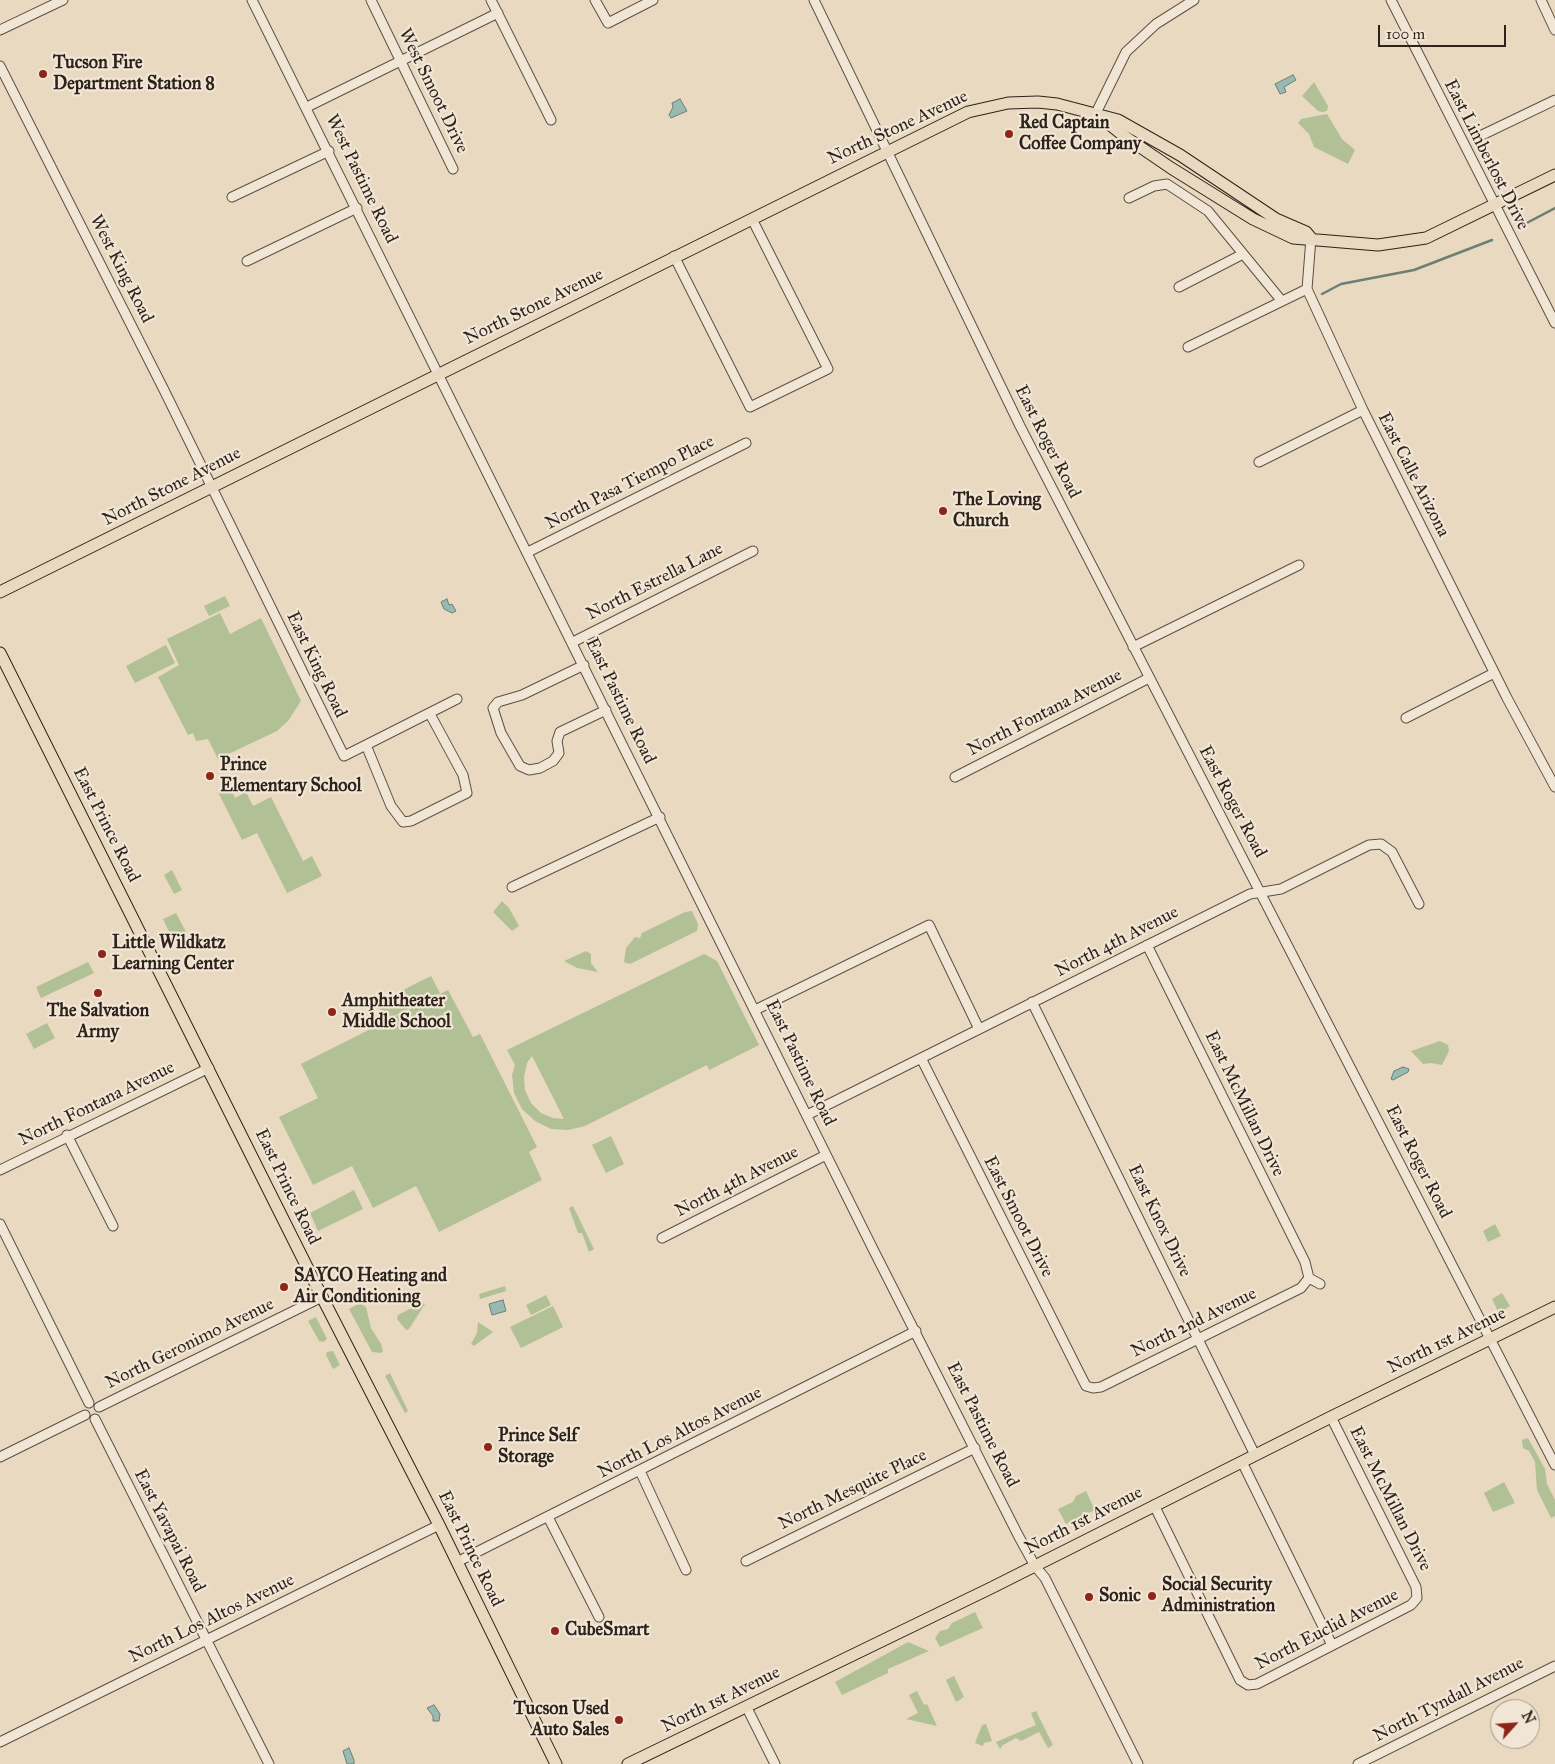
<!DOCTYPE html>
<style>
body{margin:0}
#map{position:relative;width:1555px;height:1764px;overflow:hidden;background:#e9d9c0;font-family:"IM FELL Great Primer",serif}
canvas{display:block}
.north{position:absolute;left:1490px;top:1699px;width:50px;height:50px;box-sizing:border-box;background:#f1e6d6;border:1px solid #a3988b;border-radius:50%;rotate:64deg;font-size:14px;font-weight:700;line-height:20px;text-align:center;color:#2d231a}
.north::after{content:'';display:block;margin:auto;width:18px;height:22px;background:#8f2418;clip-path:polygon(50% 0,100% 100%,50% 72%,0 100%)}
.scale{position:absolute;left:1378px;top:25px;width:128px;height:22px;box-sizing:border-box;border:2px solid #2d231a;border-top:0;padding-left:6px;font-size:15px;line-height:18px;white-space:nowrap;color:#2d231a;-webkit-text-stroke:4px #f1e6d6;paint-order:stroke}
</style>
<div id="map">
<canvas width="1555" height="1764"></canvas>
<div class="north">N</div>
<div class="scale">100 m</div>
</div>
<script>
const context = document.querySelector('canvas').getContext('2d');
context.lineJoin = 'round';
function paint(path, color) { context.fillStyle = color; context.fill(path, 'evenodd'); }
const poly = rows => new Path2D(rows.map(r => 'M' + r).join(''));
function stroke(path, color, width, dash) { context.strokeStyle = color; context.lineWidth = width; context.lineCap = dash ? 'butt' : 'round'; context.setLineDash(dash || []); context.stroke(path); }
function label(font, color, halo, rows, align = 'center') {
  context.font = font + ' "IM FELL Great Primer",serif'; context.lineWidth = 4.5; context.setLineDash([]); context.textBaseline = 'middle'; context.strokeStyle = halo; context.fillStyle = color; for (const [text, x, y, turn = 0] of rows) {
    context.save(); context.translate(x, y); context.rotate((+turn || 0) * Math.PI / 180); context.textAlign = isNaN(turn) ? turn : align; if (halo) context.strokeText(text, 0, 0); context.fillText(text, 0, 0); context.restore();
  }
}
paint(poly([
 [1314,82,1328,106,1327,111,1322,112,1318,111,1302,96],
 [1327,114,1342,139,1355,150,1348,164,1314,147,1309,134,1298,123,1301,119],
 [225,596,230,606,209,616,204,606],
 [220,613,230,634,261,618,301,701,288,721,277,731,218,759,208,739,196,741,193,733,188,735,158,677,179,665,167,639],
 [166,645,175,663,135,683,126,666],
 [230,786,235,798,246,792,253,806,271,797,303,861,312,856,322,876,287,893,257,833,242,840,218,792],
 [172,870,182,890,174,894,164,875],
 [502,901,509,908,519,926,512,931,493,912],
 [692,911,698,924,697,931,630,964,624,962,626,948,635,937,640,938,642,933,685,912],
 [176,913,186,932,173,940,163,919],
 [586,951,591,954,591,963,598,972,577,968,564,961],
 [704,954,717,961,759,1045,709,1070,707,1065,585,1126,568,1130,551,1129,535,1121,522,1109,514,1093,512,1075,515,1065,507,1050],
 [532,1056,564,1119,553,1118,541,1113,531,1103,525,1090,524,1077,527,1063],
 [88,962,94,973,41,998,36,987],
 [431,976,440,993,386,1020,377,1003],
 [448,990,473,1037,480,1034,537,1147,529,1152,542,1180,439,1232,416,1186,373,1208,352,1166,313,1185,279,1117,318,1098,301,1064],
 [47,1023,55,1038,34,1049,26,1034],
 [1440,1041,1448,1045,1449,1051,1442,1065,1431,1063,1423,1064,1411,1051],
 [611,1136,624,1164,606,1173,592,1145],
 [354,1190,363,1209,318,1231,310,1213],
 [573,1206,594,1249,589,1252,582,1233,578,1233,569,1208],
 [1495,1224,1501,1236,1488,1242,1483,1231],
 [505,1286,506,1291,480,1299,479,1294],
 [1502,1293,1510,1306,1499,1313,1492,1299],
 [546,1295,551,1305,531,1315,526,1305],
 [360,1303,366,1307,371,1328,381,1344,383,1351,381,1353,372,1352,349,1309],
 [421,1303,425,1304,409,1329,406,1330,397,1319,398,1315],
 [553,1306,563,1327,521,1348,510,1327],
 [316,1317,327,1339,323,1342,319,1341,308,1321],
 [478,1322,493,1332,474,1346,471,1344,477,1333],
 [333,1351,340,1365,333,1369,326,1355,327,1352],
 [390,1373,408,1411,405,1413,385,1376],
 [1528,1438,1545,1469,1547,1484,1555,1500,1555,1516,1551,1518,1537,1490,1535,1462,1529,1451,1523,1448,1522,1440],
 [1504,1482,1515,1503,1493,1512,1484,1493],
 [1086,1491,1095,1510,1066,1524,1058,1509,1073,1502,1076,1496],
 [975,1612,983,1628,940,1647,935,1638,940,1631,948,1629,952,1623],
 [908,1642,929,1651,888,1669,888,1673,842,1695,835,1682],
 [954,1676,964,1697,956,1702,946,1680],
 [917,1691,924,1705,927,1704,937,1726,906,1719,918,1713,909,1695],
 [1036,1711,1053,1745,1048,1748,1039,1732,1021,1741,1016,1738,1003,1745,1000,1749,996,1742,1036,1725,1031,1713],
 [986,1724,992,1741,984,1743,983,1746,975,1743,982,1725]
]), '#b2c096');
const water = poly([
 [1293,75,1296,80,1284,87,1286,92,1280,94,1275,84,1293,75],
 [680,99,687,111,671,118,669,115,673,107,672,103,680,99],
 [447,599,449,605,452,604,456,611,452,613,444,609,441,602,447,599],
 [1403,1067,1409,1069,1408,1072,1393,1080,1391,1079,1394,1071,1403,1067],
 [503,1300,506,1311,492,1315,489,1304,503,1300],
 [434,1705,440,1714,439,1721,433,1721,433,1716,427,1708,434,1705],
 [349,1748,354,1760,354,1764,347,1764,343,1751,349,1748]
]);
paint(water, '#97bab2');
stroke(water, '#6d7e75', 1);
stroke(poly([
 [1521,226,1555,208],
 [1322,294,1341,284,1414,270,1492,240]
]), '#6d7e75', 2.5);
const minor = poly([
 [252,0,873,1249,1018,1535,1035,1566,1045,1578,1138,1764],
 [371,0,453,169],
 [491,0,551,120],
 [595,0,608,23,653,0],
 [814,0,1020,426,1555,1465],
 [1391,0,1555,323],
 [1541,0,1555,30],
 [0,30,63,0],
 [0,66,164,390,344,756,366,745,391,806,403,822,411,821,467,793,463,775,430,714],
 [307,107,498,13],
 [1096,113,1126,52,1156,24,1194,0],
 [1480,136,1555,100],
 [232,197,329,151],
 [1129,198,1154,186,1167,184,1208,211,1281,300],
 [674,256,750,407,828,369,752,219],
 [247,261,357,208],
 [1179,287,1243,254],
 [1307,289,1363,410,1507,698,1555,787],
 [1307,289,1311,238],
 [1188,347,1307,289],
 [1259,462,1363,410],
 [528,552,746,443],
 [573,642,753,551],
 [1133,647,1299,565],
 [584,665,522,695,498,702,493,708,501,733,520,766,529,770,540,768,553,761,559,753,557,741,560,732,606,710],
 [1406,718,1494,673],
 [366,745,457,699],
 [955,777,1149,678],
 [512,887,660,817],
 [1147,945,1305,1262,1309,1278],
 [1032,1002,1255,1455],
 [755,1010,929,925,979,1029],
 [921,1058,1086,1386,1093,1388,1101,1387,1293,1292,1301,1288,1309,1278],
 [807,1115,1250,894,1281,889,1369,845,1381,844,1392,852,1419,904],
 [67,1135,113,1226],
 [0,1170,209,1068],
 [0,1224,89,1403],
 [662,1238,826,1155],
 [1309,1278,1320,1284],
 [99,1407,322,1297],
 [95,1419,269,1764],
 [0,1457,85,1415],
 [1242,1462,1332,1645],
 [640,1471,686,1570],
 [1154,1505,1240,1680,1248,1685,1257,1684,1411,1605,1417,1598,1416,1587,1331,1417],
 [548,1517,599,1617],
 [746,1561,975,1448],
 [457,1562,916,1331],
 [747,1708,775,1764],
 [0,1742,439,1525],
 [1358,1764,1555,1666]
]);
const major = poly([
 [1099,116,1124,136,1171,168,1253,219,1293,238,1378,245,1426,238,1555,175],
 [0,592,968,112,1008,103,1038,102,1057,104,1118,120,1180,155,1276,219,1306,232,1311,238],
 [0,653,322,1297,439,1525,556,1764],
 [628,1764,993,1587,1331,1417,1555,1307]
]);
stroke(minor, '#5c5044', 11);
stroke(major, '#2d231a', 13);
stroke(minor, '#f1e6d6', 9);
stroke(major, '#e9d9c0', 11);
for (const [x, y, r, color] of [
 [43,74,5,"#8f2418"],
 [1009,134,5,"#8f2418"],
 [943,511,5,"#8f2418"],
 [210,776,5,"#8f2418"],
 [102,954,5,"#8f2418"],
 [98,993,5,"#8f2418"],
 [332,1012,5,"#8f2418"],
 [284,1287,5,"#8f2418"],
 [488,1447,5,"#8f2418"],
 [1152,1596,5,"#8f2418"],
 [1089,1597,5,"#8f2418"],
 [555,1631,5,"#8f2418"],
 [619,1720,5,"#8f2418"]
]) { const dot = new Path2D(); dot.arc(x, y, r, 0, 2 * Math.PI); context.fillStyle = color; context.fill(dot); stroke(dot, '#f1e6d6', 2); }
label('bold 18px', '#2d231a', '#f1e6d6', [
 ["Tucson Fire",53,64],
 ["Department Station 8",53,85],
 ["Red Captain",1019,124],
 ["Coffee Company",1019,145],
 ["The Loving",953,501],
 ["Church",953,522],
 ["Prince",220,766],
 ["Elementary School",220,787],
 ["Little Wildkatz",112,944],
 ["Learning Center",112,965],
 ["Amphitheater",342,1002],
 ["Middle School",342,1023],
 ["The Salvation",98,1012,"center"],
 ["Army",98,1033,"center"],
 ["SAYCO Heating and",294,1277],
 ["Air Conditioning",294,1298],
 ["Prince Self",498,1437],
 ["Storage",498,1458],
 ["Social Security",1162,1586],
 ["Administration",1162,1607],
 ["Sonic",1099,1597],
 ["CubeSmart",565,1631],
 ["Tucson Used",609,1710,"right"],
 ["Auto Sales",609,1731,"right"]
], 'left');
label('18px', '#2d231a', '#f1e6d6', [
 ["West Smoot Drive",433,91,64],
 ["North Stone Avenue",898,128,-25],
 ["East Limberlost Drive",1486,155,63],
 ["West Pastime Road",361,179,64],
 ["West King Road",121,269,63],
 ["North Stone Avenue",534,307,-26],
 ["East Roger Road",1047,442,63],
 ["East Calle Arizona",1413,475,63],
 ["North Pasa Tiempo Place",630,483,-27],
 ["North Stone Avenue",172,487,-27],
 ["North Estrella Lane",655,582,-27],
 ["East King Road",316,665,64],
 ["East Pastime Road",620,701,64],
 ["North Fontana Avenue",1045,713,-27],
 ["East Roger Road",1232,802,62],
 ["East Prince Road",106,825,63],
 ["North 4th Avenue",1117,942,-27],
 ["East Pastime Road",800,1063,64],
 ["North Fontana Avenue",97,1104,-26],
 ["East McMillan Drive",1244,1104,64],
 ["East Roger Road",1418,1162,63],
 ["North 4th Avenue",737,1182,-27],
 ["East Prince Road",287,1187,64],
 ["East Smoot Drive",1018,1217,63],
 ["East Knox Drive",1159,1221,64],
 ["North 2nd Avenue",1194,1323,-26],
 ["North 1st Avenue",1447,1341,-26],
 ["North Geronimo Avenue",190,1344,-26],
 ["East Pastime Road",982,1425,63],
 ["North Los Altos Avenue",680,1433,-27],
 ["North Mesquite Place",853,1490,-26],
 ["East McMillan Drive",1390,1499,63],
 ["North 1st Avenue",1084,1521,-27],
 ["East Yavapai Road",169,1531,63],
 ["East Prince Road",470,1549,64],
 ["North Los Altos Avenue",212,1619,-26],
 ["North Euclid Avenue",1327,1630,-27],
 ["North 1st Avenue",721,1700,-26],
 ["North Tyndall Avenue",1449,1700,-27]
]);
</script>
